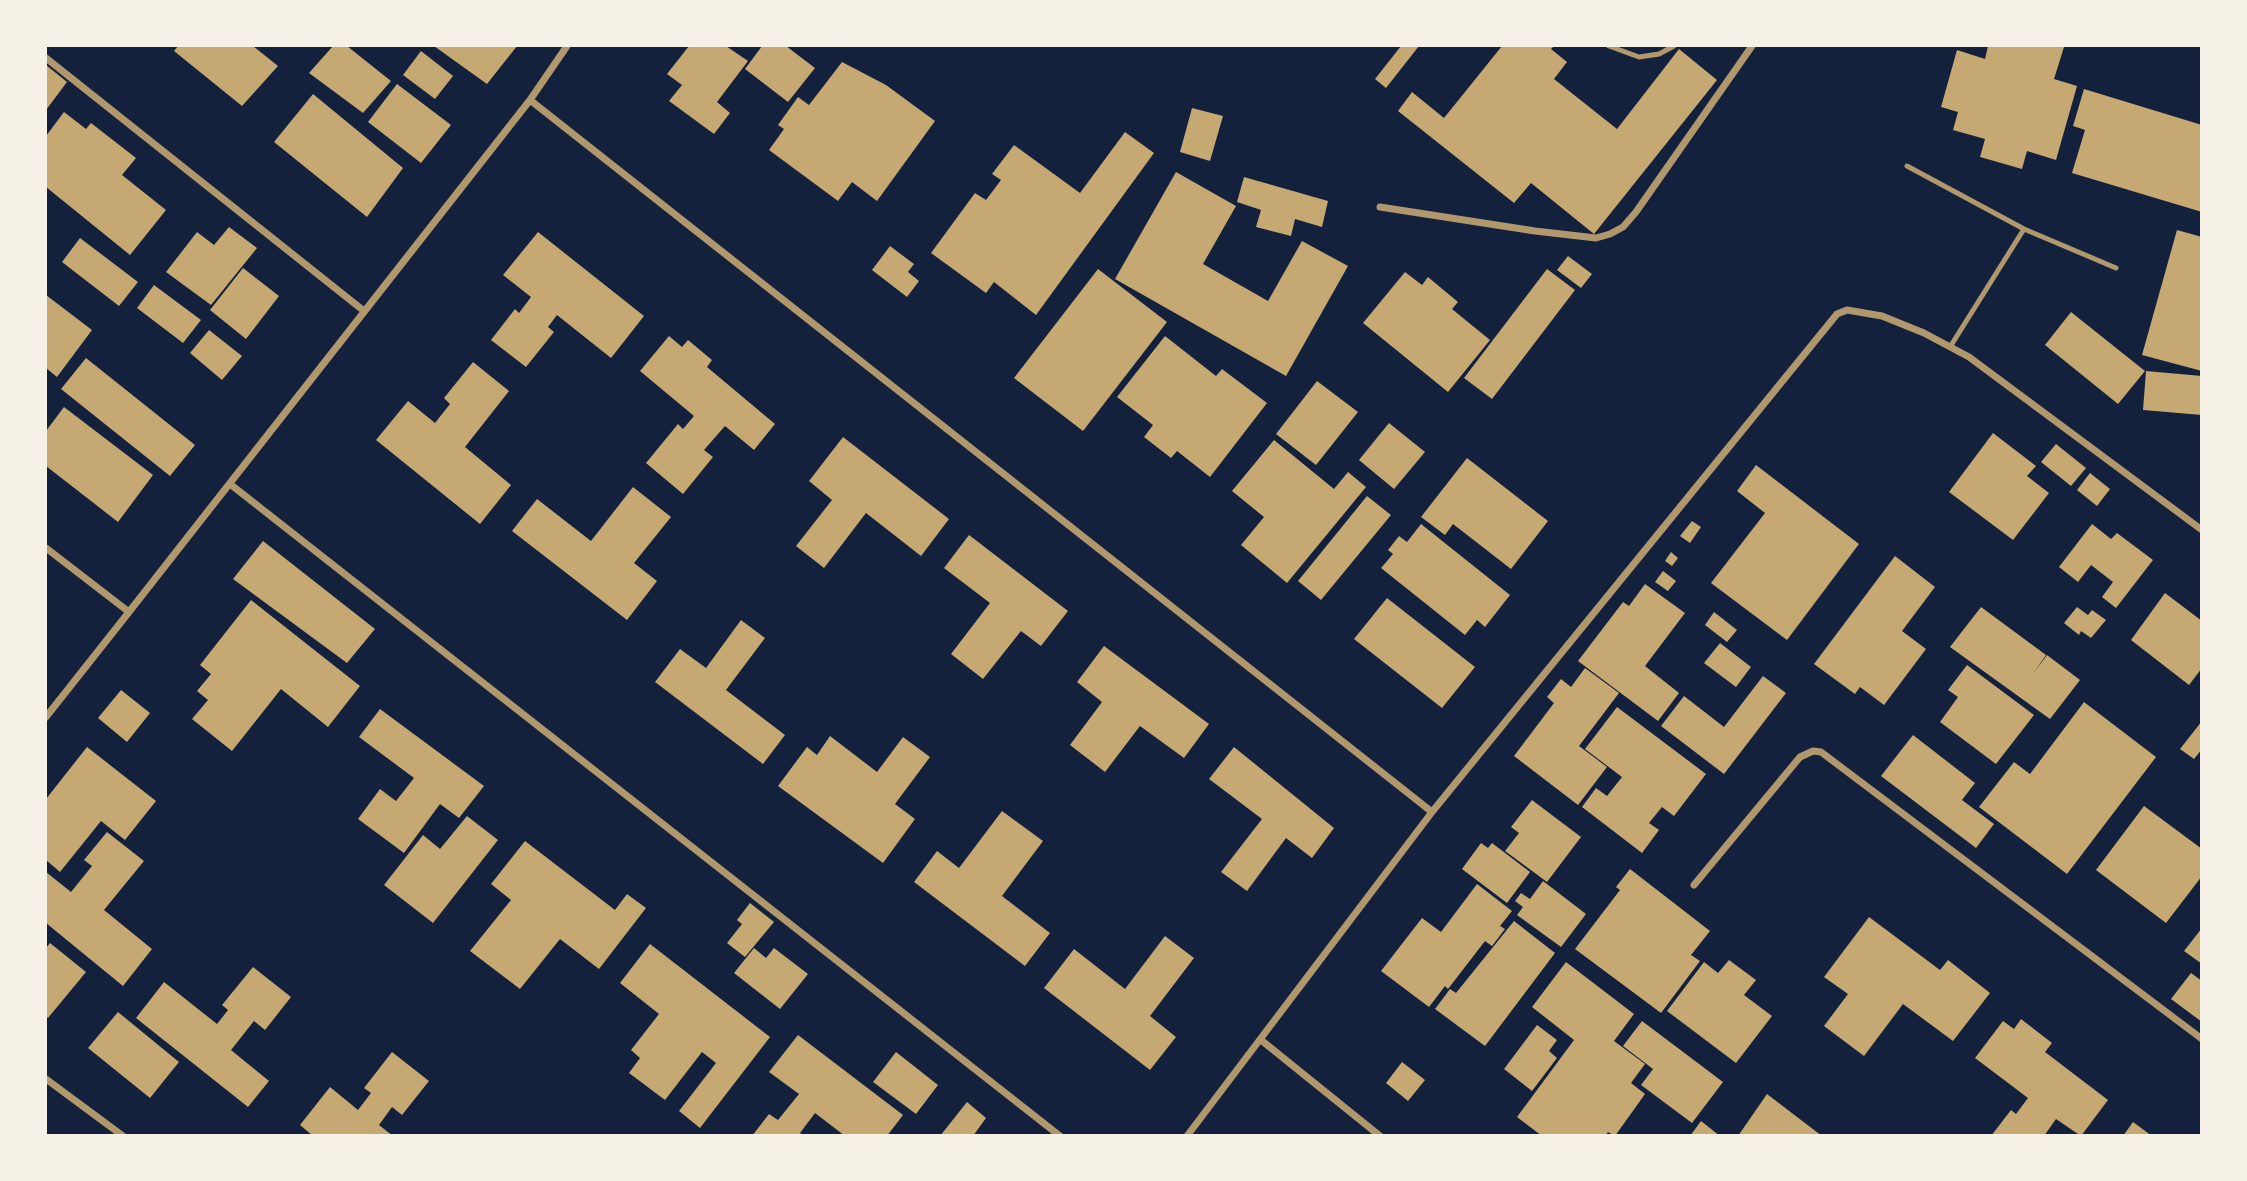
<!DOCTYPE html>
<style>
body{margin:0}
#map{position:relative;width:2247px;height:1181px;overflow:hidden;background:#14213d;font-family:"DM Sans",sans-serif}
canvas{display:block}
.frame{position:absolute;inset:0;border:47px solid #f6f1e7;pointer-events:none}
</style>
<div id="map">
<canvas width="2247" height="1181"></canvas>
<div class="frame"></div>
</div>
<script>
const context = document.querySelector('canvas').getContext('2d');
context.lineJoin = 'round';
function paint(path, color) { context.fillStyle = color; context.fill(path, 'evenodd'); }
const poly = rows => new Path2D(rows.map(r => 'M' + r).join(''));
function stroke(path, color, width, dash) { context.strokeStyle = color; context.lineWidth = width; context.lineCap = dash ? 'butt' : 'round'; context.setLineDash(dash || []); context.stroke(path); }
paint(poly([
 [178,46,253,46,278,66,242,106,174,51],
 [333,46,347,46,391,81,363,113,309,73],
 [434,46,517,46,487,84],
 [689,46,726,46,748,61,717,102,730,113,714,134,669,101,682,85,667,74],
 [762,46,786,46,815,68,788,102,745,69],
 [1401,46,1419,46,1386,88,1375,79],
 [1502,46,1554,46,1551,49,1567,62,1554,79,1617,129,1679,49,1717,80,1594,234,1531,183,1514,203,1398,111,1412,92,1444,118],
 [1988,46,2064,47,2054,79,2077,86,2056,160,2027,151,2022,169,1980,157,1985,139,1953,130,1958,112,1941,107,1957,50,1985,59],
 [421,51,453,76,435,99,403,75],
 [842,62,886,85,935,121,877,201,852,182,838,201,769,150,784,129,778,125,798,97,809,105],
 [46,65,67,82,46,110],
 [397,84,451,125,421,163,368,122],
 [2084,89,2202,125,2202,212,2072,173,2085,130,2073,126],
 [313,94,403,168,367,217,274,142],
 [1192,108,1223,116,1210,161,1180,152],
 [64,112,86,129,91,123,136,158,122,175,166,210,130,255,46,187,46,136],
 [1125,132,1154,153,1036,315,994,282,986,293,931,253,975,193,986,200,1001,180,992,174,1014,145,1080,193],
 [1176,172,1236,206,1203,264,1268,301,1302,241,1348,266,1286,376,1115,279],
 [1244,177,1328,201,1322,227,1295,219,1291,236,1256,227,1261,210,1237,202],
 [229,227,257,248,211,305,166,272,197,232,214,245],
 [2177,230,2202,237,2202,371,2142,355],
 [538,232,644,316,611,358,557,315,548,327,554,332,526,367,491,340,515,309,519,313,531,297,503,275],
 [80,238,138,282,119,306,62,262],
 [890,246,914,264,908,272,919,281,907,297,872,270],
 [1568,256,1592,274,1581,288,1557,270],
 [243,268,279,296,246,339,210,310],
 [1098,269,1167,322,1083,431,1014,378],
 [1547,269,1575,290,1492,399,1464,378],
 [1405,272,1422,285,1428,277,1458,302,1452,309,1490,340,1448,392,1363,323],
 [154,285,201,320,183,343,137,308],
 [46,295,92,330,57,377,46,368],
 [2071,312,2145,371,2118,404,2045,345],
 [209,330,242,356,222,380,190,353],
 [669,336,682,347,688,340,712,360,707,367,775,424,754,450,725,426,704,450,713,457,683,494,646,463,678,424,683,429,694,416,640,371],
 [1165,336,1216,376,1222,369,1267,403,1210,477,1177,451,1171,458,1144,437,1153,425,1117,397],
 [86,358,195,445,170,476,61,389],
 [473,362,509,391,465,447,511,485,480,524,376,440,408,401,435,423,450,404,444,398],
 [2146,371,2202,376,2202,415,2143,410],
 [1317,381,1358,412,1316,465,1276,434],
 [64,407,153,475,118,522,46,466,46,431],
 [1389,423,1425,452,1394,489,1359,460],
 [1993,433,2036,466,2027,476,2049,493,2013,540,1949,492],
 [843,437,949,519,921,556,866,513,824,568,796,546,832,500,809,481],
 [1274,440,1334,489,1348,472,1366,487,1287,583,1241,545,1264,517,1232,491],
 [2056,444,2086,468,2071,486,2041,462],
 [1467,458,1548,521,1511,569,1453,524,1445,535,1421,517],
 [1756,465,1859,544,1787,640,1711,583,1765,513,1737,491],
 [2090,473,2110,489,2097,506,2077,490],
 [633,487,671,517,634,563,657,581,627,620,512,531,537,499,591,541],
 [1367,496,1391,515,1321,600,1298,581],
 [1692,521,1701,527,1690,543,1680,536],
 [1421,524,1510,595,1485,627,1477,620,1465,635,1381,568,1393,554,1388,550,1399,536,1407,542],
 [2092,524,2111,539,2117,533,2153,560,2116,608,2102,597,2113,582,2091,565,2078,582,2059,567],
 [969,535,1068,611,1041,646,1021,631,983,679,951,654,990,603,944,568],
 [263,541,375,629,347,663,233,579],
 [1671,552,1678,558,1672,566,1665,561],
 [1895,556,1935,587,1902,631,1926,649,1884,705,1860,687,1855,694,1814,664],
 [1663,571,1676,581,1668,591,1655,582],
 [1645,584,1685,613,1645,666,1679,693,1658,721,1578,661,1623,602,1629,606],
 [2165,593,2202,621,2202,668,2189,685,2131,640],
 [1387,598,1475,667,1442,708,1354,639],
 [251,600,360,686,328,727,281,689,232,751,192,719,208,700,197,691,211,674,200,665],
 [1981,607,2046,655,2033,674,2047,655,2080,680,2050,719,1950,647],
 [2077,607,2088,615,2092,610,2106,620,2091,638,2081,631,2079,635,2064,623],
 [1714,612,1737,630,1727,642,1705,625],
 [741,620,765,638,726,690,785,735,763,764,655,682,680,649,706,668],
 [1720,643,1751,667,1736,687,1704,663],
 [1104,646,1209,724,1184,758,1140,726,1105,772,1070,745,1102,702,1077,682],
 [1967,665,2034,715,1996,764,1940,722,1958,697,1948,690],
 [1585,668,1619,693,1579,746,1607,767,1578,805,1514,756,1554,703,1547,697,1561,679,1571,687],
 [1763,676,1786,693,1724,774,1661,726,1684,696,1724,727],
 [121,690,150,713,127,742,98,718],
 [2084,702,2156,757,2067,874,1979,807,2014,762,2030,774],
 [1617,707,1706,774,1674,816,1662,807,1649,823,1659,830,1642,853,1582,807,1596,788,1607,796,1622,777,1585,749],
 [380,709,484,786,459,818,440,804,404,853,358,819,380,789,396,801,414,778,359,737],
 [2202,721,2202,749,2194,759,2180,749],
 [1913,735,1975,783,1962,800,1994,824,1976,848,1881,776],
 [830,736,877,772,903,737,930,757,895,804,915,819,883,863,778,786,807,747,817,755],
 [87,747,156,801,125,840,101,821,60,872,46,860,46,799],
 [1234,747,1334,828,1312,858,1286,838,1247,891,1221,872,1262,819,1209,779],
 [1532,800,1581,837,1547,882,1505,851,1519,833,1511,827],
 [2144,806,2202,849,2202,876,2166,923,2096,870],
 [1002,811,1043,841,1002,896,1050,933,1025,966,914,882,937,851,959,868],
 [467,816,498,840,433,923,384,885,423,835,440,849],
 [107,832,144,861,104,910,152,949,123,986,46,923,46,872,71,892,92,866,84,860],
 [525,841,615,910,627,894,646,908,599,969,560,939,520,989,470,951,511,900,491,884],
 [1481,843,1488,848,1492,843,1530,872,1507,903,1462,869],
 [1630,869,1710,931,1691,955,1700,961,1661,1013,1575,949,1620,890,1616,887],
 [1543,881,1586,914,1561,947,1517,915,1523,907,1515,901,1521,893,1530,899],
 [1477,884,1512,911,1500,926,1505,929,1492,946,1485,941,1448,989,1445,986,1429,1007,1381,971,1422,918,1441,932],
 [750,903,774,922,745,957,727,943,742,924,737,920],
 [1869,917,1940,970,1948,960,1990,993,1953,1041,1903,1004,1864,1056,1824,1026,1848,994,1824,977],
 [1514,921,1555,953,1485,1046,1435,1009,1450,989,1456,993],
 [2202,928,2202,964,2184,951],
 [1165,936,1194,958,1150,1016,1176,1037,1150,1070,1044,988,1074,949,1125,989],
 [50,943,86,972,48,1018,46,1016,46,948],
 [650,944,770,1037,700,1128,679,1111,716,1063,702,1052,665,1100,629,1073,640,1058,631,1050,659,1014,620,983],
 [754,948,766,958,774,948,808,974,780,1009,734,973],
 [1729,960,1756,980,1744,995,1772,1016,1736,1063,1667,1011,1704,962,1718,973],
 [1566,962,1634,1014,1614,1041,1645,1064,1631,1083,1645,1094,1615,1136,1608,1132,1605,1136,1542,1136,1517,1117,1574,1040,1532,1007],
 [253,967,291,997,265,1030,254,1021,231,1050,269,1081,248,1107,136,1018,164,982,217,1024,228,1010,222,1005],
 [2191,973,2202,981,2202,1022,2171,999],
 [118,1012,179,1062,150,1098,88,1048],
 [2021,1019,2052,1043,2045,1052,2108,1100,2081,1136,2056,1119,2044,1136,1991,1136,2011,1110,2016,1114,2028,1098,1975,1058,2003,1021,2014,1029],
 [1642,1021,1723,1082,1692,1123,1641,1085,1653,1069,1623,1046],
 [1537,1025,1557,1040,1549,1051,1557,1058,1532,1091,1504,1069],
 [798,1035,903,1115,887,1136,845,1136,815,1113,800,1133,804,1136,752,1136,769,1114,778,1120,799,1094,769,1072],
 [392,1052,429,1081,402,1115,392,1107,379,1125,393,1136,313,1136,300,1125,330,1087,358,1110,371,1093,364,1088],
 [896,1052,938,1085,916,1114,873,1082],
 [1402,1062,1425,1080,1408,1101,1386,1083],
 [1767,1094,1822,1136,1738,1136],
 [967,1102,986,1118,973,1136,940,1136],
 [1701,1121,1720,1136,1690,1136],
 [2133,1122,2152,1136,2123,1136]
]), '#c6a872');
stroke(poly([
 [1609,46,1639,57,1659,54,1674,46],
 [1907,166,2024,229,2116,268],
 [1950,347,2024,229]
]), '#b1986c', 5);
stroke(poly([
 [46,58,364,311],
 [530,100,1432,812],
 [1380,207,1535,231,1596,238,1610,234,1623,227,1636,212,1752,46],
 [230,484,1060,1136],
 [46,548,129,612,46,717],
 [129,612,530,100,567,46],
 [1694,885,1800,757,1813,751,1821,752,2202,1039],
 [1261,1040,1380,1136],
 [46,1079,123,1136],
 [1187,1136,1432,812,1837,314,1847,310,1882,316,1924,333,1969,357,2202,530]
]), '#b1986c', 7);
</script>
